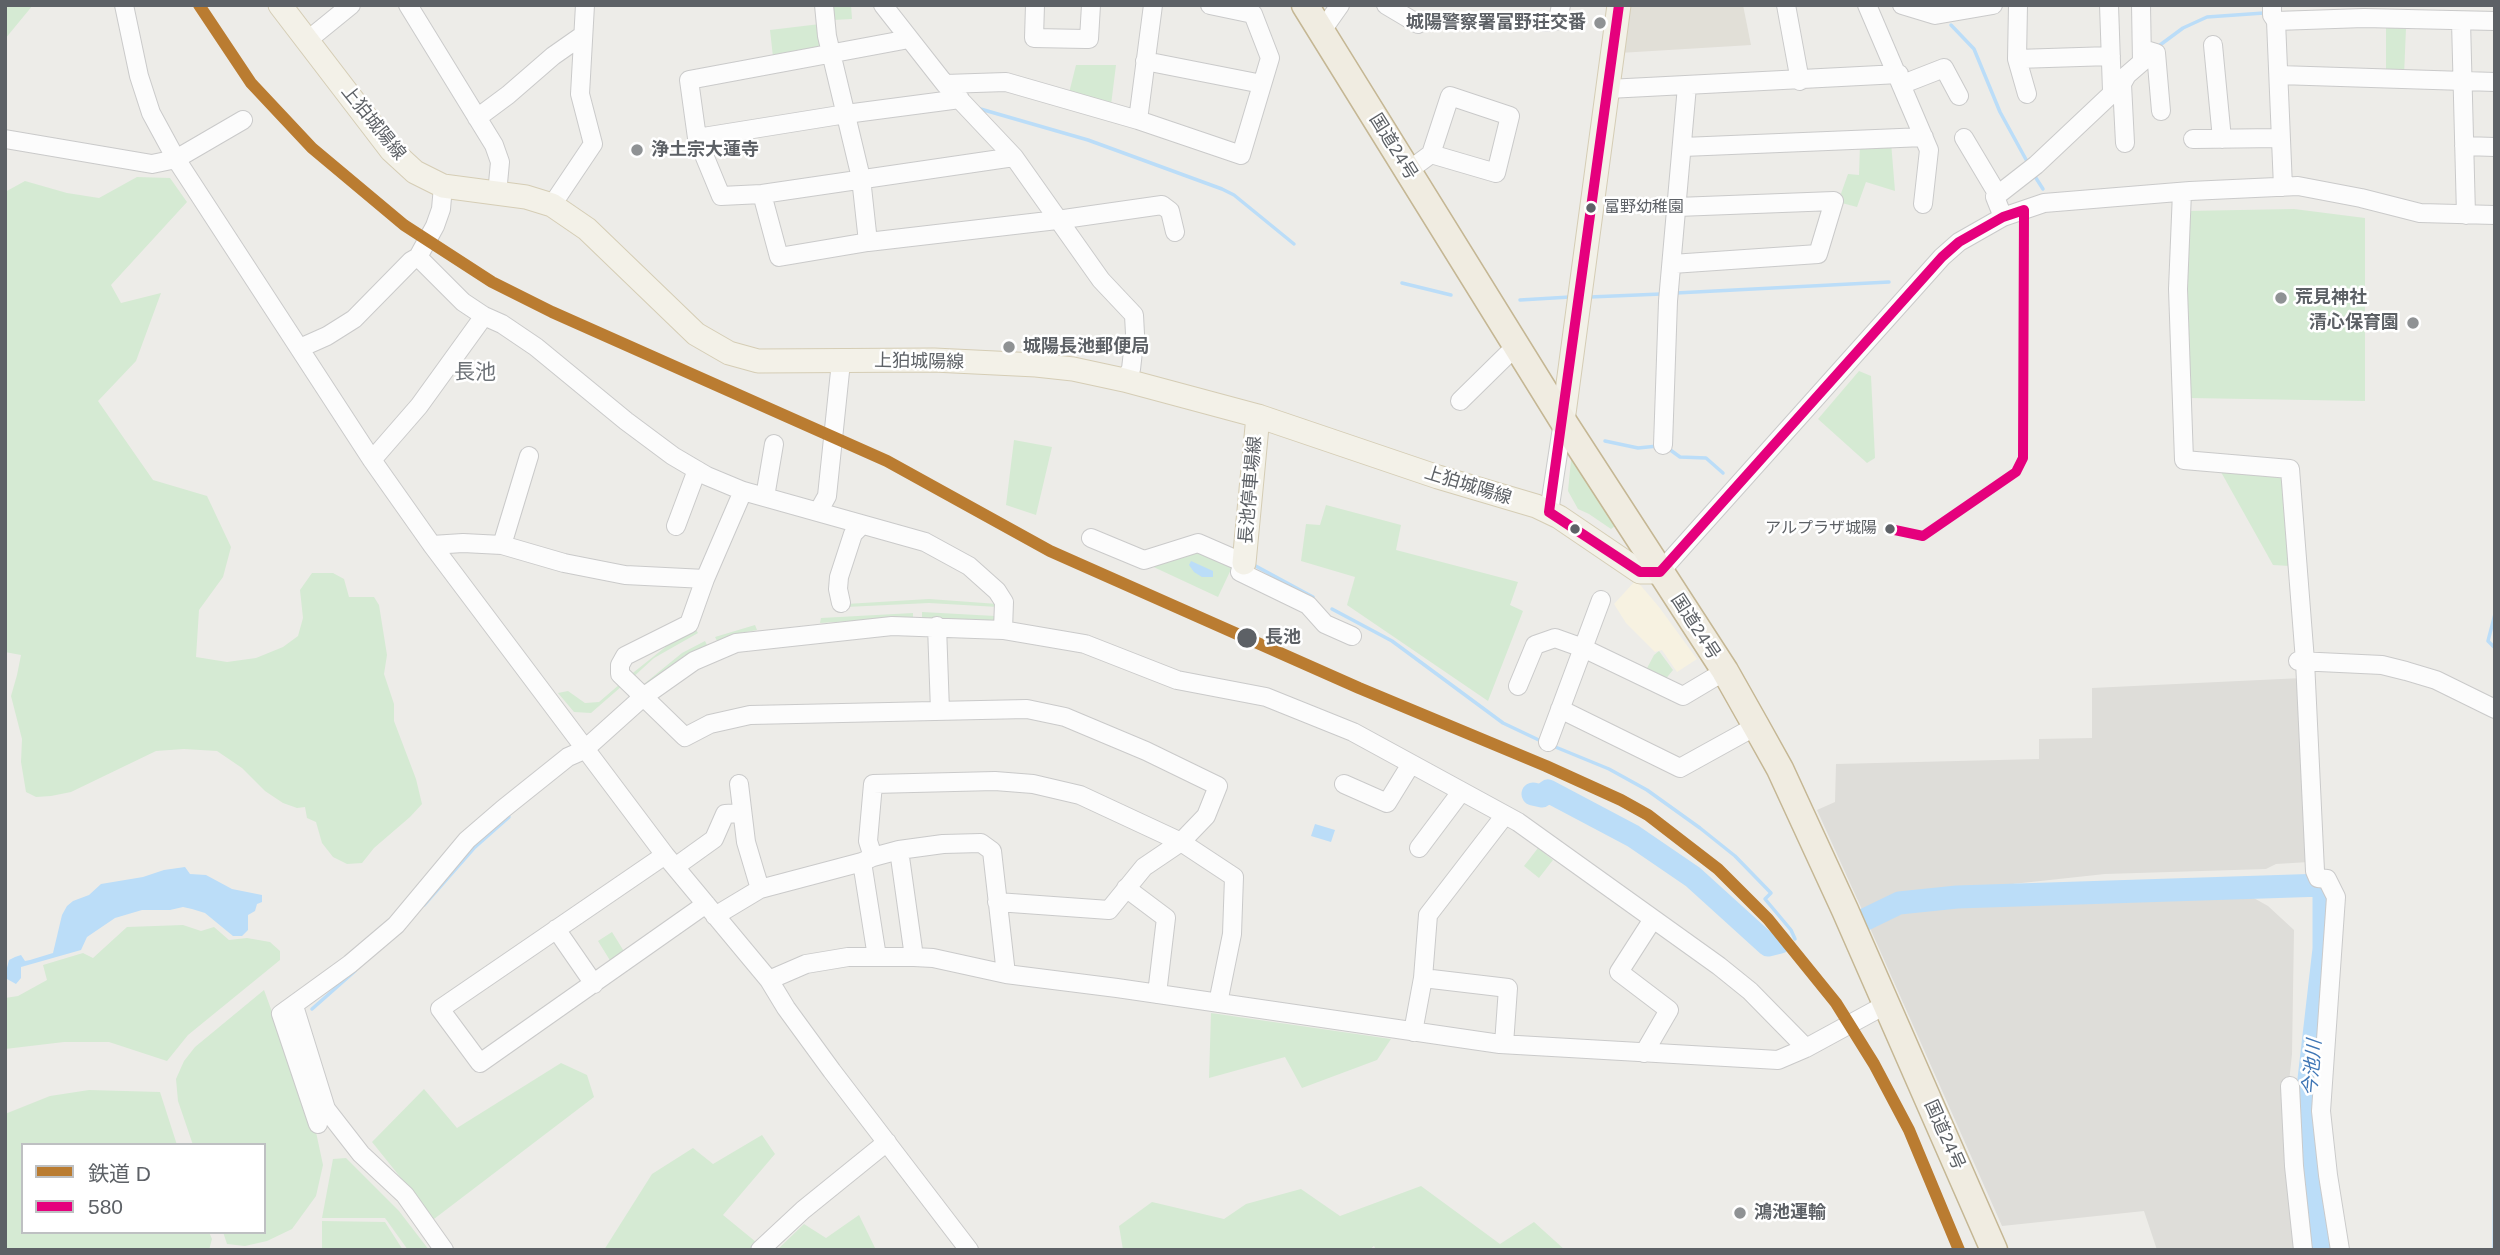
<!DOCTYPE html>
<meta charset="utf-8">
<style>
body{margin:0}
#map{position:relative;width:2500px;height:1255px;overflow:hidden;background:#edece8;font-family:Helvetica,"Noto Sans JP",sans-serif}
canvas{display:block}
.frame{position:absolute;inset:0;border:7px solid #5d6166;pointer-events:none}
.legend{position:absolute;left:21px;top:1143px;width:245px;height:91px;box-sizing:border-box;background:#fff;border:2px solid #bec0c2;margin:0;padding:9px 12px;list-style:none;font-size:21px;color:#5d6166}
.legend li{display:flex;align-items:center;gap:14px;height:35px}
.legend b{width:35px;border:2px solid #bec0c2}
</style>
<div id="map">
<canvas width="2500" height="1255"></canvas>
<div class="frame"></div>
<ul class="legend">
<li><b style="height:9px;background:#ba7c31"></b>鉄道 D</li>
<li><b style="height:9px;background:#e5007d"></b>580</li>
</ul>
</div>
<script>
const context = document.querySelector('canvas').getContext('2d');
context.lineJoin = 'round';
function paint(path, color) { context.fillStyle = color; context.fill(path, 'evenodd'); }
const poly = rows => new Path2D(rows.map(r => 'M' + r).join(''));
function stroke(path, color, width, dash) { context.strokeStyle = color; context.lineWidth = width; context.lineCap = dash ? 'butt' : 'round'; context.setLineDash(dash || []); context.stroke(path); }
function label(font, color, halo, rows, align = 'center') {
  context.font = font + ' Helvetica,"Noto Sans JP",sans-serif'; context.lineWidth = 5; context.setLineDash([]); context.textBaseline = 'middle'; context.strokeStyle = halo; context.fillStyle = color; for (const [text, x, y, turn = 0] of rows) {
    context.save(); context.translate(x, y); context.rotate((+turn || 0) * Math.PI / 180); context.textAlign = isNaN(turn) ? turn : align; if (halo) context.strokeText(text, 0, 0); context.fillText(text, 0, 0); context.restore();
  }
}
paint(poly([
 [1636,580,1659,607,1697,659,1677,672,1662,650,1655,652,1626,623,1614,604]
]), '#f7f2e1');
paint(poly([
 [2302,678,2309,862,2276,864,2266,869,2105,874,1994,886,1994,892,1898,900,1864,914,1817,810,1835,802,1836,764,2039,759,2039,739,2092,738,2092,688],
 [2243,892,2268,906,2294,930,2292,1054,2287,1101,2300,1250,2157,1250,2144,1211,2002,1226,1870,928,1902,913,2049,898]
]), '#deddd9');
paint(poly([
 [1625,5,1743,5,1751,45,1619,53]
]), '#e1dfd7');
paint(poly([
 [5,5,33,5,5,39],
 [832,5,851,5,852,19,833,20],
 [820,24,823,47,773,57,770,30],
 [2386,27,2406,28,2404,76,2386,76],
 [1076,65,1116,65,1111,105,1069,93],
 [1891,142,1895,191,1866,182,1857,207,1838,202,1848,174,1859,175,1860,144],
 [137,177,170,178,187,202,111,285,121,303,161,293,136,361,98,401,153,480,207,496,231,547,223,577,199,610,196,657,227,662,256,658,283,647,298,636,303,618,300,590,312,573,333,573,344,579,349,597,374,597,379,605,387,655,384,674,394,704,394,721,416,779,422,804,410,817,374,848,362,863,347,864,333,857,322,843,316,822,307,818,305,807,297,808,283,803,265,791,242,768,217,751,184,749,156,751,71,792,51,796,36,797,26,792,21,762,22,739,11,696,17,675,21,655,5,652,5,192,25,181,67,193,99,198],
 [2294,209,2365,218,2365,401,2190,398,2186,211],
 [1859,371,1871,376,1875,458,1867,463,1818,419],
 [1014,440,1052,447,1036,515,1006,505],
 [1574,458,1615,526,1611,529,1589,514,1578,509,1568,491,1571,460],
 [2221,472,2285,478,2290,566,2273,565],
 [1326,505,1401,525,1396,550,1518,582,1510,605,1523,611,1488,701,1347,605,1355,577,1301,561,1306,524,1320,525],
 [1197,547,1234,563,1218,597,1145,563],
 [929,599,998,604,998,607,929,603,846,607,846,604],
 [922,612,995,616,994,621,922,618],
 [913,613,913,617,820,623,821,618],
 [755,625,757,630,735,634,717,641,715,637],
 [696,630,698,633,654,658,631,679,629,676,673,641],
 [705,641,707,645,684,656,646,686,644,684,682,653],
 [1659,651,1673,670,1664,681,1645,672,1654,655],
 [620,684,622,686,591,713,574,712,558,693,568,691,585,703,599,702],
 [1538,848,1553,860,1539,878,1524,866],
 [183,925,201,931,214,927,229,940,247,938,270,942,280,951,280,960,188,1035,167,1061,109,1042,64,1042,5,1049,5,998,18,996,47,980,43,965,83,953,93,958,127,927],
 [612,932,625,953,611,962,598,941],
 [264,990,316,1132,323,1165,316,1196,292,1229,267,1241,245,1246,227,1244,223,1232,264,1232,264,1145,193,1145,178,1101,176,1079,184,1061,195,1047],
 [1211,1013,1391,1039,1377,1060,1302,1088,1285,1057,1209,1078],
 [561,1063,587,1075,594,1097,434,1219,372,1142,424,1089,457,1128],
 [89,1090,160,1092,177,1145,23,1145,23,1232,209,1232,212,1239,209,1250,5,1250,5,1114,50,1096],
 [762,1135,775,1154,723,1215,756,1242,748,1250,604,1250,652,1174,693,1148,713,1164],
 [346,1158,399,1211,429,1250,408,1250,385,1218,322,1218,333,1159],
 [1421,1186,1500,1244,1534,1222,1565,1250,1376,1250,1374,1246,1369,1250,1123,1250,1119,1226,1152,1202,1224,1219,1246,1204,1301,1189,1340,1216],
 [859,1215,876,1250,777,1250,804,1224,826,1238],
 [322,1221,385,1222,403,1250,322,1250]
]), '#d5ead3');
paint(poly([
 [1191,561,1213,571,1213,577,1202,577,1194,572,1189,565],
 [1550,785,1587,801,1593,815,1543,789],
 [1315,824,1335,830,1331,842,1311,836],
 [185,867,190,874,206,875,232,889,262,895,262,902,257,904,255,911,248,915,248,930,242,936,233,936,205,913,192,909,183,907,170,910,142,910,115,918,87,937,81,950,21,967,21,978,16,984,7,979,6,972,9,960,15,957,21,955,25,961,30,960,53,953,62,915,67,906,73,901,89,895,101,884,143,877,164,870]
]), '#bbddf8');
stroke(poly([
 [1951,25,1974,49,2000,112,2029,165],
 [2160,45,2183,28,2207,17,2264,13],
 [977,108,1088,140,1222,189,1234,195,1294,244],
 [2034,175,2043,189],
 [1402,283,1451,295],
 [1676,293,1889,282],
 [1590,297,1661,294],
 [1520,300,1570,297],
 [1605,441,1638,448,1658,446],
 [1669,449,1680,457,1706,458,1723,473],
 [1252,564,1313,597],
 [1332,609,1392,641,1503,723,1543,742],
 [2495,614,2488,641,2495,648],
 [1553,746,1609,769,1647,790,1700,828,1735,856,1771,893,1765,899,1791,930,1795,939],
 [424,905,474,848,509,817],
 [312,1009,355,971],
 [2494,1250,2495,1097]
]), '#bbddf8', 3.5);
stroke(poly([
 [1533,794,1542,796,1548,791,1633,836,1693,877,1768,945,1780,942],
 [1866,919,1899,903,1957,897,2324,885,2324,949,2309,1079,2308,1125,2311,1176,2323,1250]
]), '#bbddf8', 23);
const minor = poly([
 [124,5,139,76,151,113,176,159,372,460,432,545,665,855,769,980,806,964,848,957,914,957,933,958,1006,974,1117,988,1500,1044,1778,1060,1806,1048,1887,1004],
 [408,5,494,145,500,162,497,194],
 [824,5,827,36,861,178,868,242],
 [883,5,945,84,1014,157,1101,280,1134,315,1135,334,1131,369,1124,380],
 [1035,5,1034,38,1086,39,1089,39,1091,5],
 [1386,5,1418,24],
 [1786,5,1800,81],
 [1867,5,1929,150,1923,204],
 [1902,5,1935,15,1993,5],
 [2018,5,2017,59,2027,94],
 [2109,5,2112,91],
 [2272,5,2272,15,2276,21,2283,187],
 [2276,21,2364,18,2495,21],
 [2461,21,2466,215],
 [1546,22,1555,21,1559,15,1561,5],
 [1321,32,1340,5],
 [909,39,689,80,697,138,721,196,762,194,1014,157],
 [308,40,351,5],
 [2213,45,2222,139],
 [2143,49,2156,53,2161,111],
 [2017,59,2111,56],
 [1145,61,1262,84],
 [2279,75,2495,82],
 [945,84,1006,82,1138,120,1241,155,1270,58,1253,14,1210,5],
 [1903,84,1944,68,1959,96],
 [2122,84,2125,143],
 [1608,89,1899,74],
 [477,118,508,95,553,56,583,35],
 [1138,120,1153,5],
 [697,138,846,114,960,99],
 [1964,138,1998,195],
 [5,139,152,164,176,159,243,120],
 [2193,139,2280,138],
 [2464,146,2495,147],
 [1683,147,1924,137],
 [1408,171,1431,154,1450,96,1510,116,1496,173,1431,154],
 [2182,192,2178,289,2184,460,2290,469,2305,661,2315,871,2318,878,2327,879,2336,897,2321,1111,2328,1175,2340,1250],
 [762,194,779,257,868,242,1057,220,1162,205,1170,211,1175,232],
 [552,205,593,144,580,94,585,5],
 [2003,217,1995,197,2036,165,2122,84,2127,75,2142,62,2141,5],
 [418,257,463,302,484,316,502,324,536,347,626,421,673,456,707,476,743,491,925,542,969,566,997,591,1004,602,1003,630],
 [1672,264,1818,254,1834,201,1677,207],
 [300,348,327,336,354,319,411,261,418,257,435,226,441,209,443,186],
 [1460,401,1516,346],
 [1663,445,1668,301,1687,86],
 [372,460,419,406,484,316],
 [765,497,774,444],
 [818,512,827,496,841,362],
 [1549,512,1563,421],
 [676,526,697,470],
 [1091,538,1144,560,1198,543,1244,563,1240,572,1308,605,1325,624,1352,636],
 [432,545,463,543,502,545,564,563,625,575,705,579,743,491],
 [502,545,529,456],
 [1660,572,1942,257,1959,242,2003,217,2044,203,2190,191,2298,186,2361,198,2420,213,2495,215],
 [705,579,689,624,625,656,620,665,620,674,685,737,710,724,750,715,1027,709,1065,717,1146,751,1218,786,1206,816,1181,842,1144,867,1109,910,997,902],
 [841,603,838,589,839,577,853,534,861,526],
 [937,626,940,711],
 [2298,661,2382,665,2406,671,2436,680,2495,709],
 [1518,686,1535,645,1555,638,1583,648,1683,696,1725,671],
 [1560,709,1680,768,1756,726],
 [1548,742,1601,600],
 [739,784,746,842,760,889],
 [1344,784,1387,803,1411,764],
 [1419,848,1461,792],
 [899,850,914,957],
 [665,855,440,1009,480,1063,706,904],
 [873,857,868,841,873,784,995,781,1033,784,1080,795,1181,842,1234,877,1232,934,1218,1003],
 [862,862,877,957],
 [675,867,714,839,725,814,741,813],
 [1126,888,1166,918,1157,994],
 [715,916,760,889,862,862,873,857,899,850,943,844,981,843,992,851,1006,974],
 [556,929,594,984],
 [1423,978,1508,988,1504,1044],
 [769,980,786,1008,832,1071,969,1250],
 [294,1006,326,1109,361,1154,405,1195,444,1250],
 [1413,1032,1423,978,1428,915,1505,815],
 [1644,1053,1669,1010,1619,972,1653,919],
 [2290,1086,2294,1166,2303,1250],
 [318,1124,281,1014,350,964,396,925,467,840,503,809,568,757,584,750,643,697,694,661,736,643,892,626,1003,630,1085,644,1177,680,1266,697,1353,732,1518,822,1719,966,1750,991,1806,1048],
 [760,1250,803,1210,887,1142]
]);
const major = poly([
 [280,5,391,150,415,172,443,186,526,197,552,205,587,229,696,334,729,353,758,361,934,360,1036,365,1073,369,1124,380,1258,416,1438,477,1536,506,1559,517,1640,572,1660,572],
 [1563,421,1619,5],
 [1244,563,1258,416]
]);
const highway = poly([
 [1305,5,1563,421,1725,671,1756,726,1780,769,1845,910,1994,1250]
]);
stroke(minor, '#cacaca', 20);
stroke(major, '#d5cdb5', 25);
stroke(highway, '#c5b794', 29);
stroke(minor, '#fcfcfc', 18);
stroke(major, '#f3f1e8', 23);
stroke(highway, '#f0ece1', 26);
stroke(poly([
 [1619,5,1549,512,1640,572,1660,572,1942,257,1959,242,2003,217,2024,210,2023,458,2016,472,1923,536,1890,529]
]), '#e5007d', 10);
stroke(poly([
 [199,5,251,83,312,148,404,225,492,282,552,312,887,461,1050,551,1359,688,1546,766,1621,800,1648,815,1718,869,1768,919,1836,1003,1874,1064,1909,1130,1959,1250]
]), '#ba7c31', 12);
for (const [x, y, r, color] of [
 [1600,23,7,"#8f9294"],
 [637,150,7,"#8f9294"],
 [1591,208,6,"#5d6166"],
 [2281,298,7,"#8f9294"],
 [2413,323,7,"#8f9294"],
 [1009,347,7,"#8f9294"],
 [1575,529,6,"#5d6166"],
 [1890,529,6,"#5d6166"],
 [1247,638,11,"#5d6166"],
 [1740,1213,7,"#8f9294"]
]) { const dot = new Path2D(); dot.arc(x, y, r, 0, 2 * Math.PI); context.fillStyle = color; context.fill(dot); stroke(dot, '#fff', 2.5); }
label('16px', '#5d6166', '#fff', [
 ["富野幼稚園",1604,208],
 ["アルプラザ城陽",1877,529,"right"]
], 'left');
label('bold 18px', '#5d6166', '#fff', [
 ["城陽警察署富野荘交番",1586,23,"right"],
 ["浄土宗大蓮寺",651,150],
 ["荒見神社",2295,298],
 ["清心保育園",2399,323,"right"],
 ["城陽長池郵便局",1023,347],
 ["鴻池運輸",1754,1213]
], 'left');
label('18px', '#5d6166', '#fff', [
 ["上狛城陽線",373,123,51],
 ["国道24号",1393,147,58],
 ["上狛城陽線",919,362,1],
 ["上狛城陽線",1468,486,17],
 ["長池停車場線",1251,490,-85],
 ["国道24号",1695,627,57],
 ["国道24号",1944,1135,66]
]);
label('bold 18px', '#5d6166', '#fff', [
 ["長池",1265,638]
], 'left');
label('italic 19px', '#3f76b5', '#fff', [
 ["今池川",2313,1068,-85]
]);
label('21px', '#6e7378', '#fff', [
 ["長池",475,373]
]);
</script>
